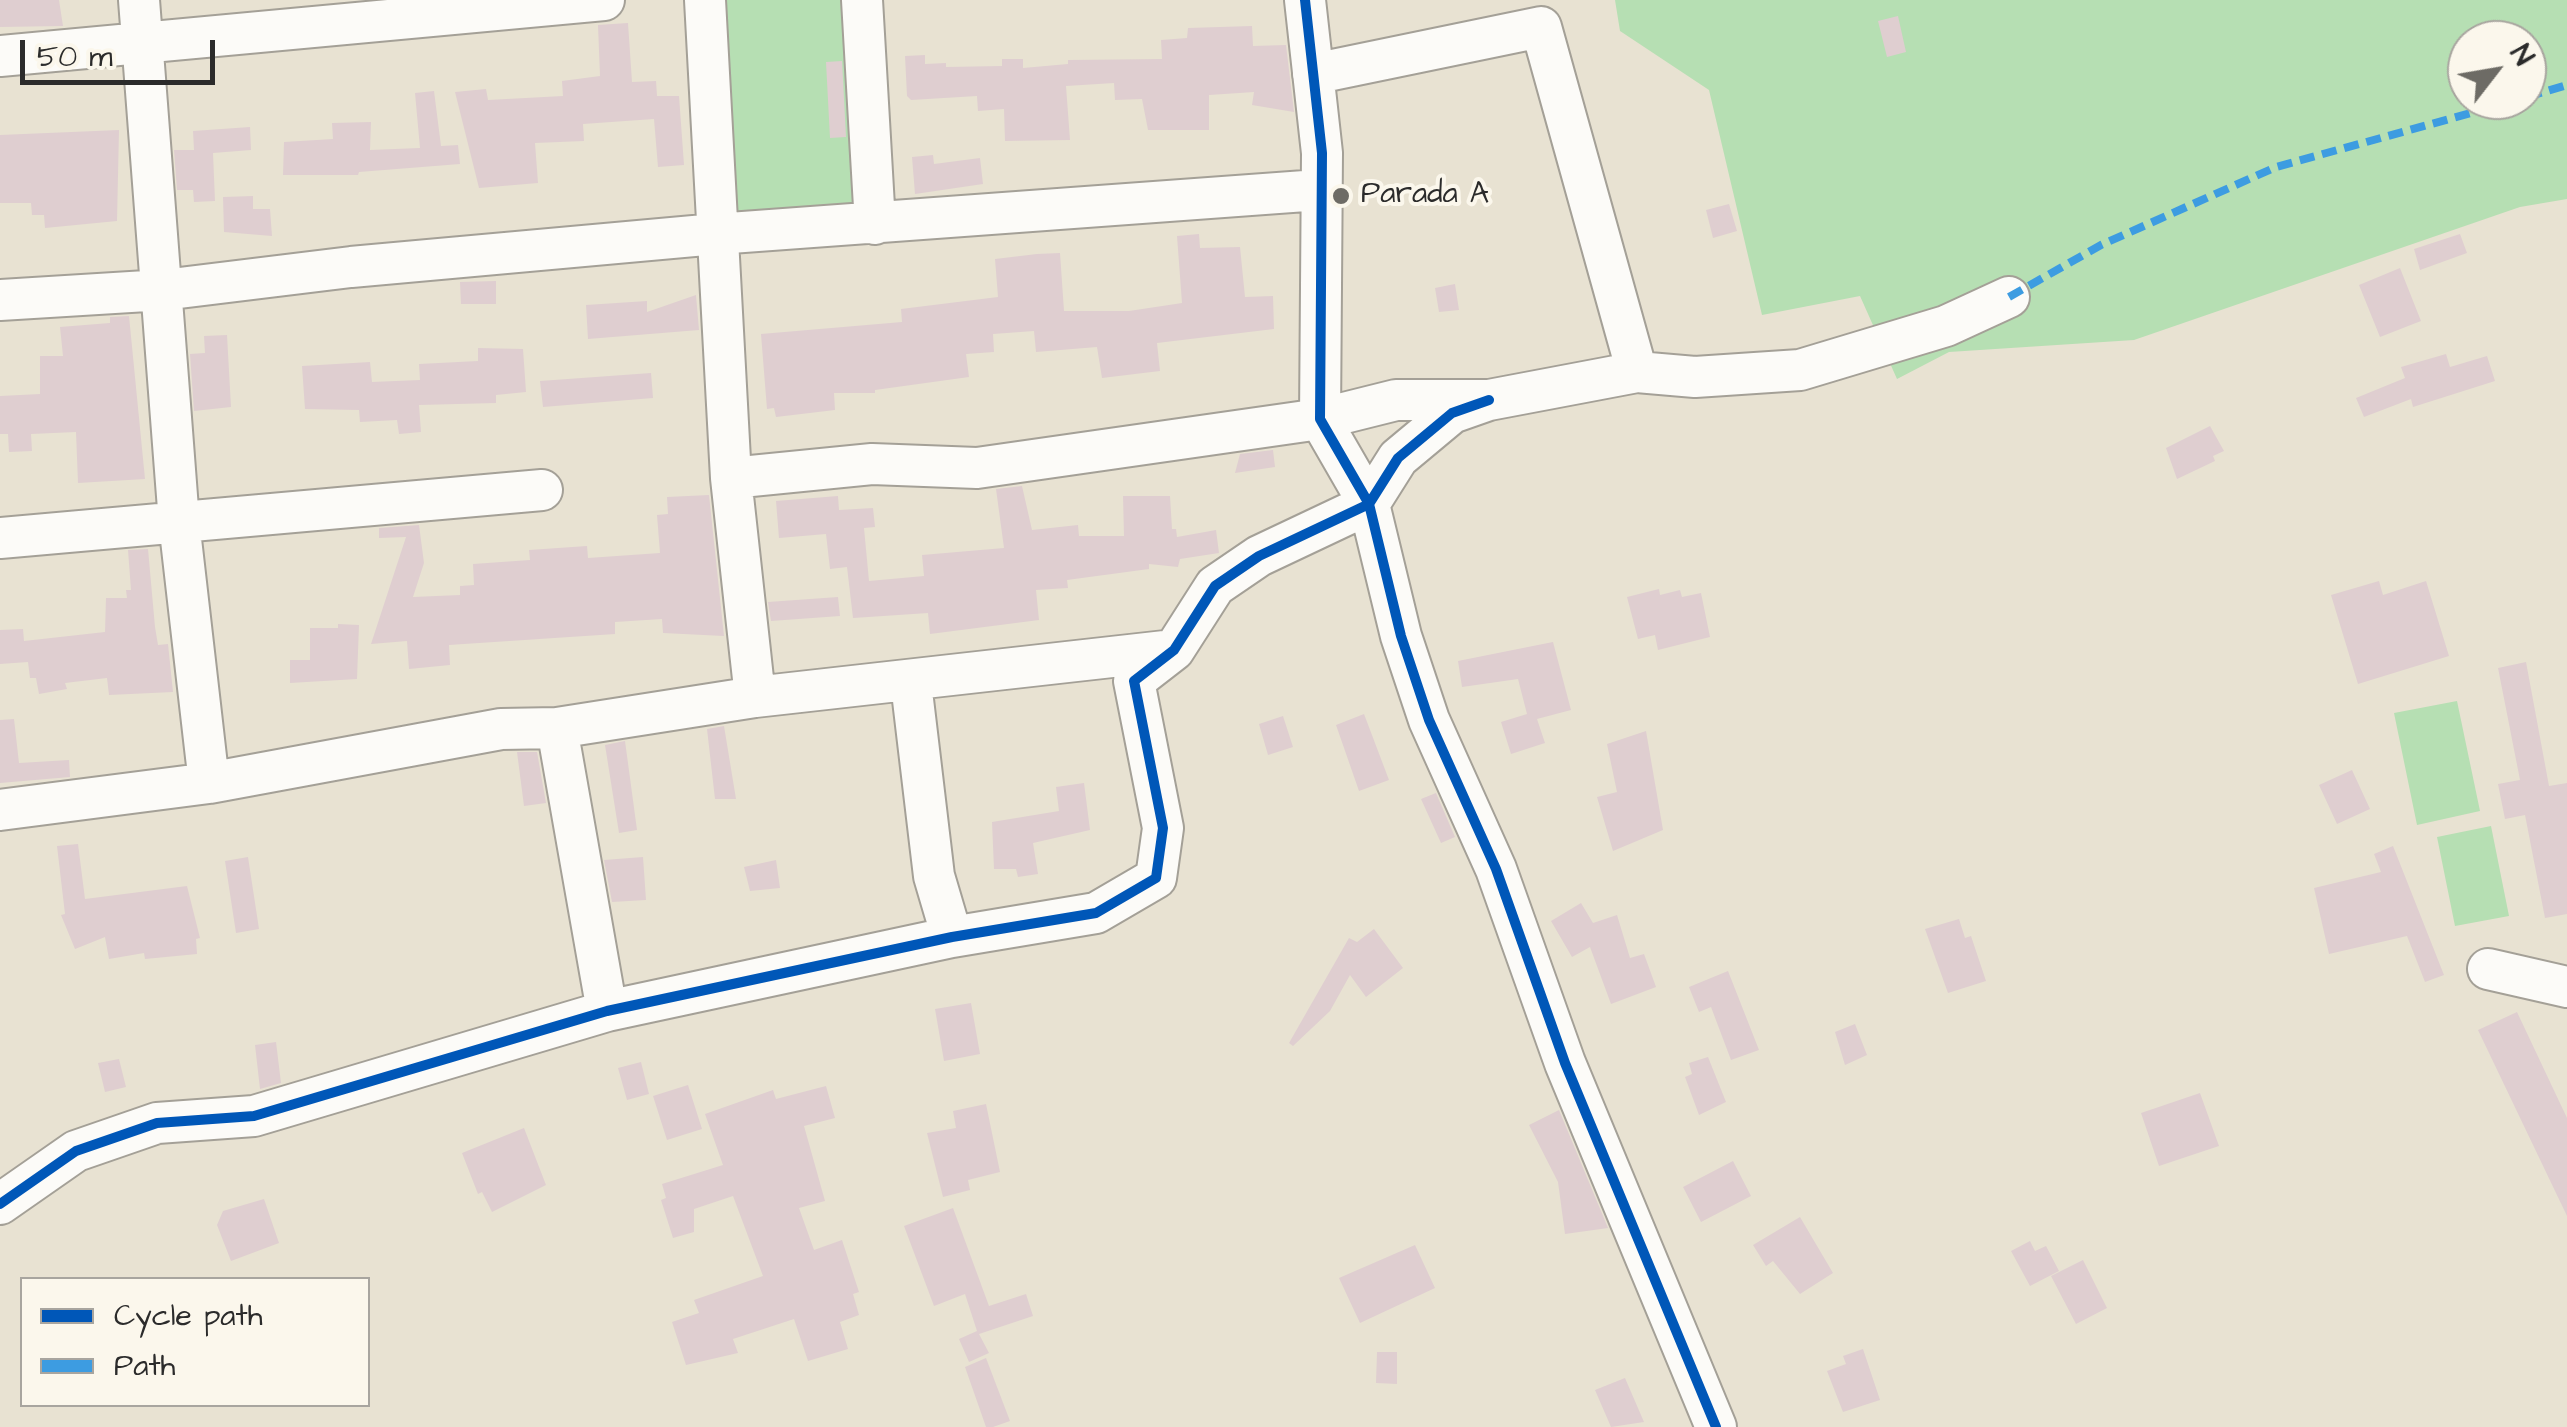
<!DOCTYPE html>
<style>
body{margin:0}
#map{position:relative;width:2567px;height:1427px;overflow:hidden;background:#e8e2d2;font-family:"Architects Daughter",sans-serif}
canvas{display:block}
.legend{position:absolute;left:20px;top:1277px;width:350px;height:130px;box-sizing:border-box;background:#fbf7ec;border:2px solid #a8a59f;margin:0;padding:12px 18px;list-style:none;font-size:30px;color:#2b2b2b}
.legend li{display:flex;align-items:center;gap:20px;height:50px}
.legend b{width:50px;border:2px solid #a8a59f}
.north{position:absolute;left:2447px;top:20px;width:100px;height:100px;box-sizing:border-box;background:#fbf7ec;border:2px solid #a8a59f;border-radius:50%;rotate:59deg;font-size:28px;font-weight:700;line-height:40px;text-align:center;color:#2b2b2b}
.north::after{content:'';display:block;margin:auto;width:35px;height:45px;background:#6d6b65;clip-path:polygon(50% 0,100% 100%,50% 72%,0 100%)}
.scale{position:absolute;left:20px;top:40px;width:195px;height:45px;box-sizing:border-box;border:5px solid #2b2b2b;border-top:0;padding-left:12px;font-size:30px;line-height:35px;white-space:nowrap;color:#2b2b2b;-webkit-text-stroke:8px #fbf7ec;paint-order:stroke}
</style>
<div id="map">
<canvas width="2567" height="1427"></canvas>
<ul class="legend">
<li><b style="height:12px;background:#0057b8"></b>Cycle path</li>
<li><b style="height:12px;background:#3d9ce1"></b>Path</li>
</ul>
<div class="north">N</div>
<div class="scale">50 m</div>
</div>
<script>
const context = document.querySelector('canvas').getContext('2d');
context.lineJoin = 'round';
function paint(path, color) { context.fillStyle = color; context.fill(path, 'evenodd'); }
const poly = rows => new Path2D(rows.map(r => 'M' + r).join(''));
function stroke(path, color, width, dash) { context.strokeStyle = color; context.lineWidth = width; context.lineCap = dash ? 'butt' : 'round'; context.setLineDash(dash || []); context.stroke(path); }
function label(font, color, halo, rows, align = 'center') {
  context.font = font + ' "Architects Daughter",sans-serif'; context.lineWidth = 8; context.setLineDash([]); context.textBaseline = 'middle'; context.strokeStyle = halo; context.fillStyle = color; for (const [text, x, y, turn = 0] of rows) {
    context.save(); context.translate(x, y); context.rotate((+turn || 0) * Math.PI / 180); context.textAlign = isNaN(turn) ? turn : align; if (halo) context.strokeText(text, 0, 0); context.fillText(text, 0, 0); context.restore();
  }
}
paint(poly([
 [721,0,847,0,862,206,735,213],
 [1615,0,2567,0,2567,199,2520,207,2134,340,1949,352,1897,379,1860,296,1762,315,1709,90,1620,31],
 [2467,40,2527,40,2527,100,2467,100],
 [2457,701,2480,811,2417,825,2394,713],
 [2491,826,2509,916,2455,926,2437,837]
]), '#b6dfb3');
paint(poly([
 [0,0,59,0,63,26,0,27],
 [1898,16,1906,52,1887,57,1878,21],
 [628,23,632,82,656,81,657,96,679,96,684,165,658,167,654,119,583,124,584,141,535,143,538,183,479,188,455,92,486,89,488,100,563,96,562,81,600,76,598,25],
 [1252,26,1253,46,1286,45,1294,112,1252,105,1254,92,1209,95,1209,130,1148,130,1142,99,1115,100,1114,83,1066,86,1070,140,1005,141,1004,109,978,111,977,96,911,100,907,96,905,56,925,55,925,64,946,63,946,67,1002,66,1002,59,1023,59,1023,68,1068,64,1068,60,1162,59,1161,40,1187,38,1188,28],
 [842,61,846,137,830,138,826,62],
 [434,91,441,146,458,145,460,164,359,172,358,175,283,175,284,142,333,139,332,123,371,122,370,150,420,148,415,93],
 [250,127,251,150,213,153,215,201,194,202,193,190,177,190,174,150,194,150,193,131],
 [119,130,117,221,45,228,44,215,32,215,31,203,0,203,0,135],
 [933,155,934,164,980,158,983,184,915,194,912,157],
 [253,196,253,209,270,209,272,236,224,232,223,197],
 [1729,204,1737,231,1713,238,1706,210],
 [1199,234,1200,248,1240,247,1245,297,1273,296,1274,329,1157,343,1160,371,1102,378,1097,347,1036,352,1034,331,993,334,994,352,966,354,969,377,875,390,875,393,834,393,835,410,776,417,774,408,767,409,761,334,902,322,901,309,998,297,995,259,1037,254,1060,253,1064,311,1129,311,1182,303,1177,236],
 [2460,234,2467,253,2420,270,2414,249],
 [2400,268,2421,321,2380,337,2359,285],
 [496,281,496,304,461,304,460,282],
 [1455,284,1459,310,1439,312,1435,288],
 [696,295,699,330,588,339,586,305,647,301,647,312],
 [129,316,145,479,78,483,76,432,31,434,32,451,9,452,8,434,0,434,0,396,40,394,40,356,63,356,60,327,110,323,110,317],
 [227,335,231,407,194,411,190,354,205,353,204,336],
 [478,348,523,349,526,392,496,395,496,403,419,405,421,432,399,434,397,420,360,422,359,410,305,409,302,366,370,362,372,382,420,380,419,364,478,361],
 [2446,354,2450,367,2487,356,2495,381,2413,407,2411,399,2364,417,2356,398,2405,378,2401,367],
 [651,373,653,398,543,407,540,381],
 [2210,426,2224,451,2213,456,2215,461,2177,479,2166,448],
 [1273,450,1275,467,1235,473,1240,454],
 [1022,486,1032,530,1078,525,1079,536,1124,536,1123,496,1170,496,1172,529,1176,529,1177,537,1216,530,1219,553,1180,559,1178,567,1149,564,1149,569,1067,580,1068,588,1036,590,1039,620,930,634,928,613,853,618,847,567,830,569,826,534,779,538,776,501,838,496,839,510,873,508,875,527,864,528,869,581,924,576,922,555,1004,548,996,489],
 [709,495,724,636,663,633,662,619,615,622,615,634,449,645,450,665,409,669,407,641,371,644,406,537,379,538,379,528,419,525,424,563,413,597,460,595,460,586,474,585,473,564,530,560,529,550,587,546,588,558,660,553,657,515,668,514,667,497],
 [148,549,155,627,158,645,168,644,173,692,109,695,107,678,65,683,67,689,39,694,36,678,30,678,28,662,0,664,0,630,23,629,24,641,105,632,106,598,127,598,126,590,131,590,128,550],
 [2379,581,2383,595,2426,581,2449,656,2358,684,2331,595],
 [1659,589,1660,595,1680,590,1682,597,1701,593,1710,637,1658,650,1655,635,1638,639,1627,597],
 [838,597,840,616,771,621,768,602],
 [338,624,359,625,357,679,290,683,290,660,310,660,310,628,338,628],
 [1553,642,1571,710,1537,719,1545,743,1511,754,1501,722,1527,714,1518,679,1462,687,1458,661],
 [2526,662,2549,786,2567,783,2567,914,2545,918,2525,815,2505,819,2498,784,2520,780,2498,668],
 [1364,714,1389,780,1359,791,1336,725],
 [1283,716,1293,747,1268,755,1259,724],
 [14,719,19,763,69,760,70,777,0,783,0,720],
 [724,726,736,799,715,799,707,729],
 [1646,731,1663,830,1613,851,1597,797,1617,792,1607,744],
 [625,741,637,830,619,833,605,745],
 [517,752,537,752,546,803,524,806],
 [2352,770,2370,809,2337,824,2319,785],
 [1084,783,1090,830,1033,843,1038,874,1018,877,1016,869,994,869,992,822,1059,811,1056,787],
 [1436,793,1455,837,1441,843,1421,799],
 [78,844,85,899,187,886,200,938,196,939,197,954,145,959,144,953,109,959,105,937,75,949,61,915,65,914,57,846],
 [2393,846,2444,975,2425,982,2407,936,2329,954,2314,888,2381,872,2374,854],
 [248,857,259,929,236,933,225,861],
 [643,857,646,900,612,902,604,860],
 [776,860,780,888,750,891,744,867],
 [1581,903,1593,923,1617,915,1630,958,1644,954,1656,987,1611,1004,1590,947,1572,957,1551,921],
 [1959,919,1965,938,1971,936,1986,981,1948,993,1925,929],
 [1374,929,1403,968,1366,997,1350,975,1330,1011,1293,1046,1289,1043,1349,938,1357,942],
 [1728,971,1759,1050,1731,1060,1711,1007,1699,1012,1689,987],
 [971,1003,980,1054,944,1061,935,1009],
 [2517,1012,2567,1118,2567,1216,2478,1030],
 [1855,1024,1867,1055,1845,1065,1835,1032],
 [276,1042,281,1083,260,1089,255,1045],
 [1708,1057,1726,1102,1699,1115,1685,1077,1692,1074,1689,1063],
 [119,1059,126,1087,105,1092,98,1063],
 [641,1062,649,1094,627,1100,618,1068],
 [688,1085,702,1129,667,1140,653,1096],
 [826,1086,835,1118,804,1126,825,1201,799,1208,814,1250,842,1240,859,1292,853,1294,859,1315,840,1322,848,1349,808,1361,794,1319,733,1339,738,1353,686,1365,672,1322,699,1313,694,1300,763,1276,733,1196,694,1209,694,1232,673,1238,661,1200,666,1198,662,1184,723,1165,705,1114,773,1090,776,1099],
 [2200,1093,2219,1146,2159,1166,2141,1113],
 [986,1104,1000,1172,968,1180,970,1190,943,1197,927,1133,956,1128,953,1111],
 [1559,1110,1608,1228,1565,1234,1558,1182,1529,1125],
 [524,1128,546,1185,492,1212,482,1192,478,1194,462,1153],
 [1733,1161,1751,1196,1701,1222,1683,1187],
 [264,1199,279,1243,231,1261,217,1225,223,1211],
 [953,1208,989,1306,1026,1294,1033,1316,979,1334,989,1353,969,1362,959,1339,977,1331,965,1294,934,1306,904,1226],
 [1800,1217,1833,1273,1800,1294,1773,1261,1766,1266,1753,1245],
 [2030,1241,2035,1251,2046,1246,2059,1271,2030,1286,2011,1251],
 [1415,1245,1435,1288,1360,1323,1339,1278],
 [2083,1260,2107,1308,2076,1324,2051,1276],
 [1863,1349,1880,1400,1843,1412,1827,1371,1846,1364,1843,1356],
 [1377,1352,1397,1352,1397,1384,1376,1383],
 [986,1358,1010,1421,993,1427,986,1427,965,1367],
 [1625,1378,1644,1422,1611,1427,1595,1390]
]), '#dfced0');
const minor = poly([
 [139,0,179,522,209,783],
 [705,0,731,478,755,697],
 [862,0,875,224],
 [1305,0,1322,153,1320,419,1369,504,1401,636,1429,720,1496,869,1565,1063,1716,1427],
 [0,56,604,0],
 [1313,74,1541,27,1637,372],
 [0,300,163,290,351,267,716,234,1319,190],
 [731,478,872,464,977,468,1320,419,1396,400,1489,400,1637,372,1695,377,1800,370,1946,326,2009,297],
 [0,538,542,490],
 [911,683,934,876,952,937],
 [557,728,607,1011],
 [0,810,209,783,501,729,557,728,755,697,1174,650],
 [2488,969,2567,987],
 [0,1204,76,1151,157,1123,254,1116,607,1011,952,937,1096,913,1156,878,1163,828,1134,681,1174,650,1215,586,1259,556,1369,504,1398,458,1452,413,1489,400]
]);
stroke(minor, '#a4a097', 44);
stroke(minor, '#fcfbf8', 40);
stroke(poly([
 [2527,97,2567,85],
 [2009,297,2101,245,2276,167,2518,100]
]), '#3d9ce1', 8, [15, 8]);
stroke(poly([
 [1305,0,1322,153,1320,419,1369,504,1401,636,1429,720,1496,869,1565,1063,1716,1427],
 [0,1204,76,1151,157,1123,254,1116,607,1011,952,937,1096,913,1156,878,1163,828,1134,681,1174,650,1215,586,1259,556,1369,504,1398,458,1452,413,1489,400]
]), '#0057b8', 10);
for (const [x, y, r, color] of [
 [1341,196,10,"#6d6b65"]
]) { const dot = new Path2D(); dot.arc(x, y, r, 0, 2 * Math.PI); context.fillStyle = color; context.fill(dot); stroke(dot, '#fbf7ec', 4); }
label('30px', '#2b2b2b', '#fbf7ec', [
 ["Parada A",1361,196]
], 'left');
</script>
